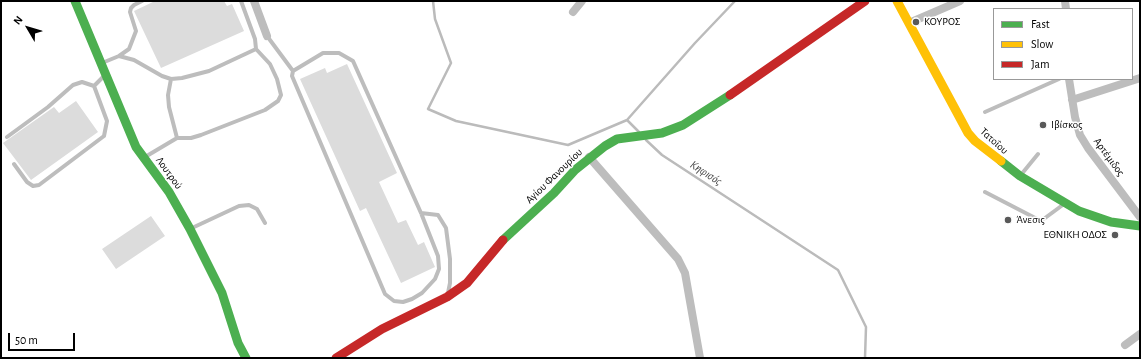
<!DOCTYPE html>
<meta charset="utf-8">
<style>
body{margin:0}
#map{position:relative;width:1141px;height:359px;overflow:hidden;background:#fff;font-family:"Alegreya Sans",sans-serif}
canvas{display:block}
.frame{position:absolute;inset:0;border:2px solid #000;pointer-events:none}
.legend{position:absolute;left:993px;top:8px;width:140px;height:72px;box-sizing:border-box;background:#fff;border:1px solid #999;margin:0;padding:5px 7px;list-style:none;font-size:12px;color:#000}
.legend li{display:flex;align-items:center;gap:8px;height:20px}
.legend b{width:20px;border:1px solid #999}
.north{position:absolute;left:8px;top:8px;width:40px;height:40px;-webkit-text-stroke:3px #fff;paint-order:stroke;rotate:308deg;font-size:11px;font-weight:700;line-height:16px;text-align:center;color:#000}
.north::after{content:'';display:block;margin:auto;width:14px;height:18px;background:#000;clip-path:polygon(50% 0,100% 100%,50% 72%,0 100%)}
.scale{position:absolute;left:8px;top:333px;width:67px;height:18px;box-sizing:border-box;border:2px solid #000;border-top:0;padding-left:5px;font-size:12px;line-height:14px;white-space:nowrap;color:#000;-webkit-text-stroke:3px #fff;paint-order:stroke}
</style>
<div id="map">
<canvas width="1141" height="359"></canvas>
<div class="frame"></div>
<ul class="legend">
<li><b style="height:5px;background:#4caf50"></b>Fast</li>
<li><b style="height:5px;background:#ffc107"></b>Slow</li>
<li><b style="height:5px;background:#c62828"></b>Jam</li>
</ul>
<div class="north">N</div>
<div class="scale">50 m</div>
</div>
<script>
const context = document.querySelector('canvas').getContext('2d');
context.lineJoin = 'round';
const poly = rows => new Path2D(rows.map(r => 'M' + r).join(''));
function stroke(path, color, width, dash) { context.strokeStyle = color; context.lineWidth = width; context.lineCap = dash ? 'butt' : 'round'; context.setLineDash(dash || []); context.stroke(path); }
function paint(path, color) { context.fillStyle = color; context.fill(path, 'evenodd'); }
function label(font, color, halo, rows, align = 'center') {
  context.font = font + ' "Alegreya Sans",sans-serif'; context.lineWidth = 3; context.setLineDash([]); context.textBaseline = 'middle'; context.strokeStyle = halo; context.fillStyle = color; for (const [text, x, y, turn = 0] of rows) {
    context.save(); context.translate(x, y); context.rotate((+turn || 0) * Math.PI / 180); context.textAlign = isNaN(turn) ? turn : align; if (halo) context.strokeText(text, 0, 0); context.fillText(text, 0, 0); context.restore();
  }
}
stroke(poly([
 [433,1,435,19,451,63,428,109,456,121,568,145,627,120],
 [639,132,627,120,695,43,735,1],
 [646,140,662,155,838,270,866,327,865,358]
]), '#bbb', 2.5);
paint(poly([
 [155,1,224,1,227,6,232,4,244,31,161,68,134,11],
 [347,64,397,173,379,182,398,223,406,220,418,245,424,242,435,267,401,283,366,208,360,211,300,79,325,68,327,73],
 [76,101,98,132,31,180,3,143,54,107,59,113],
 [151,216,165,236,116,269,102,249]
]), '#dcdcdc');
stroke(poly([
 [267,36,293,71,292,76,385,294,394,301,403,302,412,299,422,293,435,279,439,269,438,256,421,213,353,61,339,53,323,53,293,71],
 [119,56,134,60,162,76,171,79,182,78,209,71,256,49],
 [102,63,119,56,129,49,136,31,130,12,131,8,134,5,142,1],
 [171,79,168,95,169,107,177,138,191,138,201,135,265,110,278,101,281,95,277,79,270,64,256,49,255,39,241,1],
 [985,112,1059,79],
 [7,137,48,107,73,85,82,82,94,86],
 [145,157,177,138],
 [14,164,27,182,33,186,39,185,104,136,107,121,94,86,105,75],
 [1020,176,1038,154],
 [985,192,1041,221,1064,204],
 [421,213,438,215,446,228,450,259,450,283,448,293],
 [192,228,239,206,249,205,257,209,265,223]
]), '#bdbdbd', 4);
stroke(poly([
 [254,1,267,36],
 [1065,1,1066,9],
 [573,12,582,1],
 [909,23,960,1],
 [1069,79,1075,117,1080,135,1088,148,1140,217],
 [1072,100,1140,78],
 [589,157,678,259,685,273,700,358],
 [1125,345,1140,334]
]), '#bdbdbd', 8);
stroke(poly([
 [75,1,136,147,169,192,190,229,222,293,238,343,246,358],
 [1001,161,1020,176,1079,211,1111,222,1140,226],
 [503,240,554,193,575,170,605,146,617,139,662,133,683,125,730,95]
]), '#4caf50', 9);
stroke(poly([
 [897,1,968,133,975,141,1001,161]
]), '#ffc107', 9);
stroke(poly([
 [730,95,865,1],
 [336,358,382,329,447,297,467,283,503,240]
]), '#c62828', 9);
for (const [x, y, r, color] of [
 [916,22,4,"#595959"],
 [1043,125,4,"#595959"],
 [1008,220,4,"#595959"],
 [1115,235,4,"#595959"]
]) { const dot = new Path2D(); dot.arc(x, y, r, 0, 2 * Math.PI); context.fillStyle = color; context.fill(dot); stroke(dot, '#fff', 1.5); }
label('11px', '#000', '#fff', [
 ["ΚΟΥΡΟΣ",924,22],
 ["Ιβίσκος",1051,125],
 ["Άνεσις",1016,220],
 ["ΕΘΝΙΚΗ ΟΔΟΣ",1107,235,"right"]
], 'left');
label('11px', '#000', '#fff', [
 ["Τατοΐου",994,141,42],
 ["Αρτέμιδος",1109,157,54],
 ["Λουτρού",169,173,54],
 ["Αγίου Φανουρίου",554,176,-44]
]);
label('italic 12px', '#3f3f3f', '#fff', [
 ["Κηφισός",706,173,33]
]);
</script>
